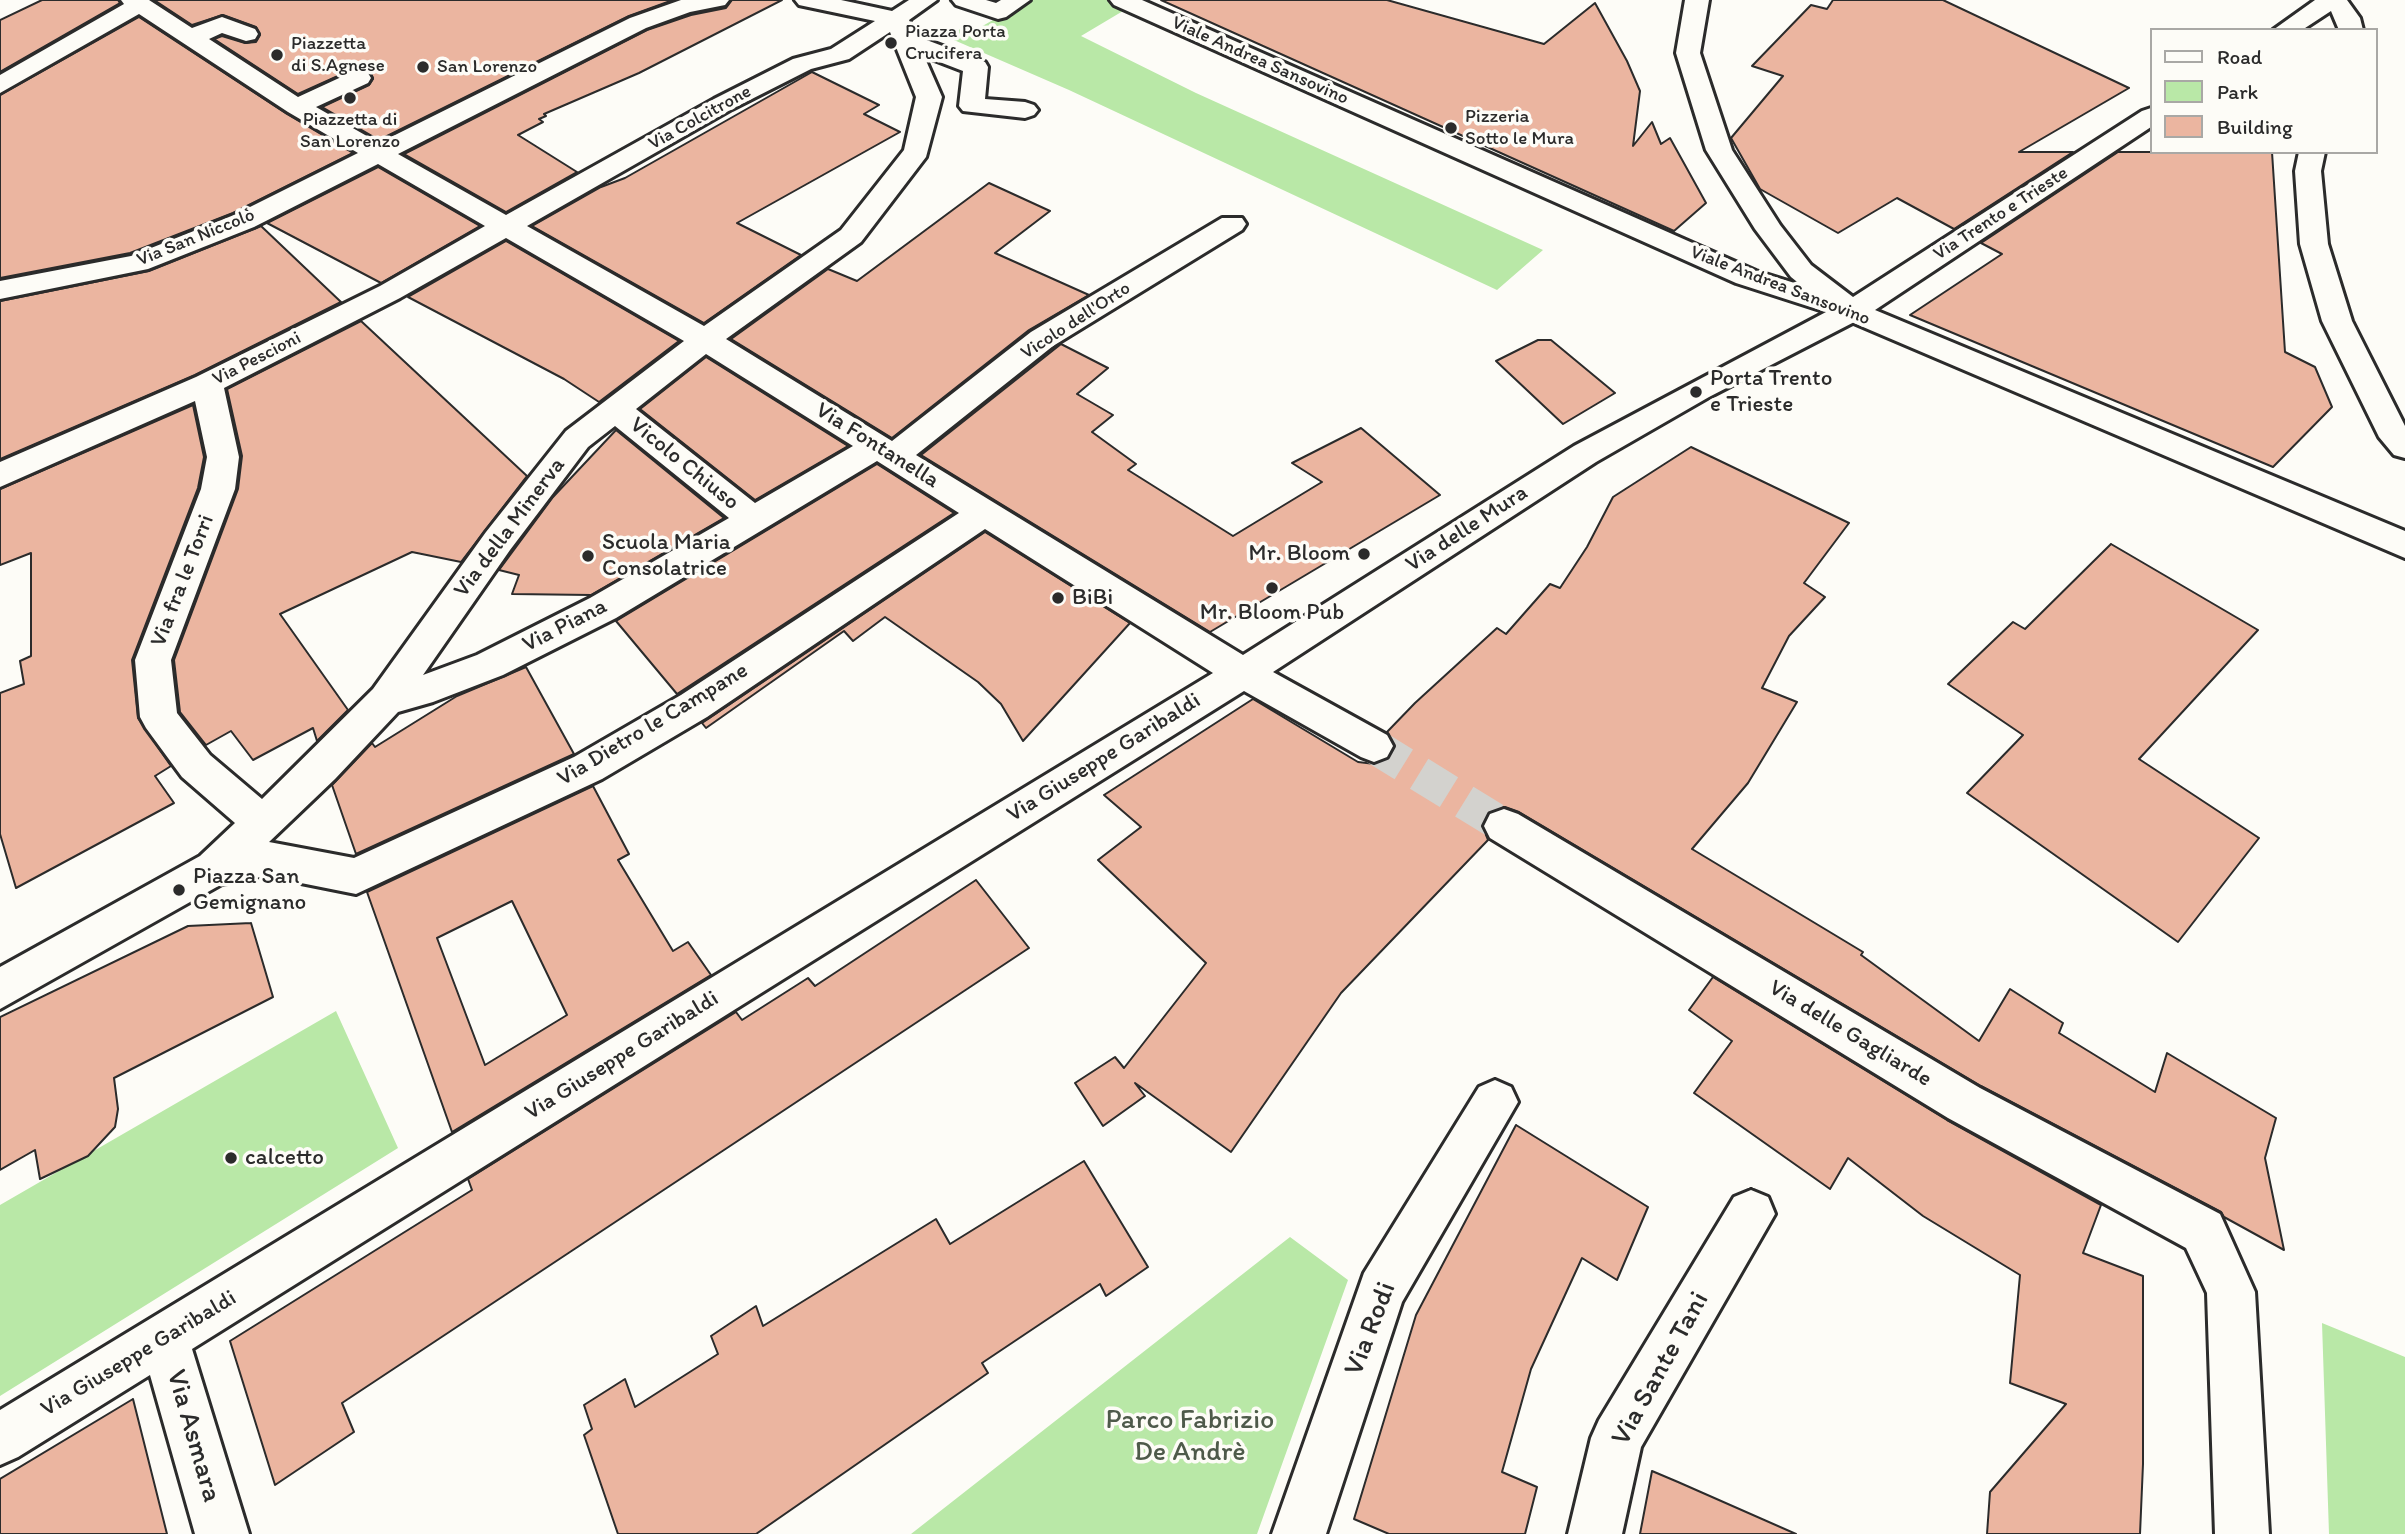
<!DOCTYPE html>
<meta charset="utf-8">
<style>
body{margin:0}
#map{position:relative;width:2405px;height:1534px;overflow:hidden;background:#fdfcf7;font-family:Itim,sans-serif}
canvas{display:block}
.legend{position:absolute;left:2150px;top:28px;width:228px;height:126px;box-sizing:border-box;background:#fdfcf7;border:2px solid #a9a8a5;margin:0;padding:9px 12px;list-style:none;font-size:21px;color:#2b2b2b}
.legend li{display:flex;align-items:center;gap:14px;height:35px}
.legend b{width:35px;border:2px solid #a9a8a5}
</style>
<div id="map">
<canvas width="2405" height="1534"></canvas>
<ul class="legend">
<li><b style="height:9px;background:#fdfcf7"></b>Road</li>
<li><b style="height:19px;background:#b9e8a7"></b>Park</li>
<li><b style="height:19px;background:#ebb5a0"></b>Building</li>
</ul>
</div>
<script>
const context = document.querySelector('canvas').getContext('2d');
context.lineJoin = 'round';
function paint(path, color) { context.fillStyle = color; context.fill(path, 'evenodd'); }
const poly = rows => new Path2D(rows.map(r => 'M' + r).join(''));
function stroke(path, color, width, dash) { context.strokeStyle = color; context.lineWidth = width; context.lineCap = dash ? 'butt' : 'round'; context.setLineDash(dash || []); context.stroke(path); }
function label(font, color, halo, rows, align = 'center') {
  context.font = font + ' Itim,sans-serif'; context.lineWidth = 7; context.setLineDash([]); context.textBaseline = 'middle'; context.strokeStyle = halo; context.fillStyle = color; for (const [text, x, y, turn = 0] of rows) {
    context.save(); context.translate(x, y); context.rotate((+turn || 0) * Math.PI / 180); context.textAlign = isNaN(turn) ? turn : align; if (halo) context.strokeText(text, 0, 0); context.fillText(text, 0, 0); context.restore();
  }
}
paint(poly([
 [1028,0,1109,0,1128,8,1081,36,1196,93,1543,250,1497,290,1069,90,947,37,962,28,972,32],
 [336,1011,398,1148,0,1396,0,1205],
 [1290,1237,1348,1280,1257,1534,911,1534],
 [2322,1323,2405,1357,2405,1534,2329,1534]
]), '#b9e8a7');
const building = poly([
 [42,0,118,0,120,3,0,72,0,20,42,0],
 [154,0,673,0,629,16,379,140,322,107,369,85,373,79,370,72,349,71,298,94,214,39,222,36,245,43,256,42,260,35,256,27,223,15,192,25,154,0],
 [732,0,782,0,639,73,544,114,546,116,539,119,543,122,518,135,577,172,506,212,404,154,647,30,691,15,726,8,732,0],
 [1161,0,1387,0,1544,44,1595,3,1627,61,1640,91,1633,146,1652,122,1661,144,1670,138,1706,203,1674,231,1161,0],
 [1833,0,1943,0,2129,88,2019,152,2073,152,1954,229,1897,198,1838,233,1760,189,1731,138,1783,76,1752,66,1811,5,1827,9,1833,0],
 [139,17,287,114,353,153,233,213,130,253,0,278,0,95,139,17],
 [812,72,879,105,864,114,900,132,737,223,801,255,704,323,532,226,601,187,625,178,812,72],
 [2118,152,2272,152,2285,352,2315,367,2332,407,2273,467,1910,315,2002,254,1981,243,2118,152],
 [378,167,480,226,381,283,267,223,378,167],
 [989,183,1050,211,995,253,1089,295,1029,330,892,438,731,339,828,269,857,281,989,183],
 [261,226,341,302,195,375,0,459,0,301,149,271,261,226],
 [506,241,679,341,599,402,564,379,408,297,506,241],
 [361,321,527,476,461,562,412,552,280,614,348,710,317,741,313,728,253,760,231,731,206,745,180,712,174,660,238,489,242,456,227,389,361,321],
 [1538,340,1551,340,1615,393,1563,424,1496,361,1538,340],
 [1061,344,1108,368,1077,394,1113,415,1092,432,1136,464,1128,470,1233,536,1322,482,1292,463,1361,428,1440,495,1210,632,921,455,1061,344],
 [706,357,848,446,755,500,640,409,706,357],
 [193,405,204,457,198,488,132,660,138,718,171,766,155,776,174,803,16,888,0,834,0,693,24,684,20,661,31,656,31,553,0,565,0,489,193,405],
 [616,430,724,518,591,595,512,594,519,575,499,570,553,497,616,430],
 [1691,447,1849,523,1804,583,1825,597,1789,636,1762,688,1797,702,1748,783,1692,849,1863,952,1861,955,1979,1041,2010,989,2063,1023,2059,1033,2155,1092,2167,1053,2276,1118,2265,1158,2284,1250,2224,1217,2221,1212,1981,1086,1519,812,1505,807,1489,812,1482,825,1488,840,1341,993,1231,1152,1135,1083,1145,1096,1103,1126,1075,1083,1115,1057,1124,1068,1206,963,1098,860,1141,827,1104,795,1253,699,1358,762,1375,764,1388,759,1395,745,1387,732,1415,703,1497,628,1506,634,1550,584,1560,588,1587,547,1613,497,1691,447],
 [877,464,954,513,677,694,616,621,877,464],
 [985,532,1130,623,1023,741,1001,704,978,682,885,617,853,641,844,631,706,728,702,723,985,532],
 [2111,544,2258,630,2139,759,2259,838,2178,942,1967,793,2023,735,1948,684,2013,622,2025,629,2111,544],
 [526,667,574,754,356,854,332,785,372,743,375,747,457,696,526,667],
 [593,786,629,854,618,860,673,951,688,942,711,975,452,1132,367,892,593,786],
 [512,901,567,1015,485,1065,437,938,512,901],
 [976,880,1029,948,342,1403,354,1432,275,1485,230,1341,472,1190,468,1179,736,1012,742,1020,808,978,815,986,976,880],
 [251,923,273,997,114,1078,118,1109,115,1127,88,1156,40,1179,35,1150,0,1170,0,1017,188,926,251,923],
 [1713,977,1947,1120,2101,1205,2083,1253,2143,1276,2143,1464,2140,1534,1987,1534,1990,1492,2066,1404,2010,1383,2020,1275,1923,1216,1848,1158,1830,1189,1694,1093,1732,1041,1689,1010,1713,977],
 [1516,1125,1648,1207,1617,1280,1582,1258,1531,1369,1502,1472,1537,1487,1525,1534,1389,1534,1354,1519,1416,1315,1516,1125],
 [1084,1161,1148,1267,1106,1296,1100,1284,982,1363,988,1373,756,1534,618,1534,584,1435,592,1429,584,1405,625,1379,635,1407,718,1354,711,1336,756,1306,763,1326,936,1219,950,1244,1084,1161],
 [133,1399,167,1534,0,1534,0,1479,133,1399],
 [1652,1471,1678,1482,1796,1534,1640,1534,1652,1471]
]);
paint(building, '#ebb5a0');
stroke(building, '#2b2b2b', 2);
stroke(poly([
 [1374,746,1504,826]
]), '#d3d2ce', 35, [35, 18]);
const minor = poly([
 [121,0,149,0,192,28,222,17,255,29,258,34,255,39,246,41,222,33,209,39,298,97,350,73,368,73,371,78,368,83,316,107,379,143,630,18,681,0,729,0,725,5,690,12,646,28,398,154,506,215,714,99,793,59,831,49,875,21,799,5,795,0,841,0,892,11,909,0,937,0,909,20,916,36,985,62,988,67,985,99,1025,102,1034,105,1038,110,1034,115,1025,118,963,111,959,106,963,71,924,56,942,97,926,157,861,242,726,339,892,441,1031,332,1222,218,1242,218,1246,224,1242,230,1053,346,916,455,1243,655,1574,446,1826,312,1736,283,1114,5,1110,0,1142,0,1756,271,1862,304,1867,311,1862,318,1709,397,1596,462,1273,672,1387,735,1393,746,1387,757,1374,762,1361,757,1244,691,192,1349,249,1534,195,1534,150,1375,18,1457,0,1465,0,1410,1213,673,985,529,707,717,602,779,356,894,266,876,222,884,0,1009,0,967,200,856,235,823,182,777,146,728,140,717,135,660,201,489,207,457,195,401,0,487,0,462,196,377,380,286,485,226,378,164,254,227,148,269,0,299,0,281,131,256,234,215,358,153,288,112,139,14,0,93,0,75,124,4,121,0],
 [890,32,916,97,904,150,841,230,704,326,527,226,732,109,811,69,849,59,890,32],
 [506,238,684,341,566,431,486,532,373,689,262,799,210,755,177,713,171,660,235,489,239,457,224,388,400,298,506,238],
 [706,354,853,446,755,503,636,409,706,354],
 [615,426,729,518,590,598,477,655,423,675,510,550,588,447,615,426],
 [877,461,959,513,681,695,574,757,354,858,269,842,335,779,398,712,433,702,503,675,616,618,877,461],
 [952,0,986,0,996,3,1001,0,1030,0,1006,17,998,19,956,5,952,0],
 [1504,809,1518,814,1980,1088,2220,1214,2255,1292,2269,1534,2215,1534,2207,1293,2186,1248,1948,1118,1490,838,1484,826,1490,814,1504,809],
 [1495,1080,1511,1087,1518,1102,1402,1302,1326,1534,1272,1534,1364,1273,1479,1087,1495,1080],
 [1751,1190,1768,1197,1775,1214,1641,1447,1622,1534,1568,1534,1591,1438,1599,1420,1734,1197,1751,1190]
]);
const major = poly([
 [1685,0,1709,0,1700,53,1732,150,1780,225,1811,265,1853,297,2142,111,2151,108,2151,127,1875,310,2405,531,2405,558,1842,318,1791,277,1755,229,1706,150,1676,53,1685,0],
 [2315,0,2347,0,2360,18,2363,30,2339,30,2331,11,2302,30,2273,30,2315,0],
 [2299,152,2325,152,2321,171,2328,244,2352,321,2405,426,2405,458,2394,455,2379,437,2322,321,2300,244,2295,171,2299,152]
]);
stroke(minor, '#2b2b2b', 6);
stroke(major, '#2b2b2b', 6);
paint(minor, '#fdfcf7');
paint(major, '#fdfcf7');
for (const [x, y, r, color] of [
 [891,43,7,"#2b2b2b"],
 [277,55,7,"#2b2b2b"],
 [423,67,7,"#2b2b2b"],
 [350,98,7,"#2b2b2b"],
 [1451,128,7,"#2b2b2b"],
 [1696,392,7,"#2b2b2b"],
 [1364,554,7,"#2b2b2b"],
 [588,556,7,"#2b2b2b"],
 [1272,588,7,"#2b2b2b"],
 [1058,598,7,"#2b2b2b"],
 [179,890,7,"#2b2b2b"],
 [231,1158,7,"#2b2b2b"]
]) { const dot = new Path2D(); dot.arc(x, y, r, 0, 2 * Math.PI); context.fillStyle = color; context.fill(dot); stroke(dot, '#fdfcf7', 2.5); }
label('19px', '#2b2b2b', '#fdfcf7', [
 ["Piazza Porta",905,32],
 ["Crucifera",905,54],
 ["Piazzetta",291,44],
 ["di S.Agnese",291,66],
 ["San Lorenzo",437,67],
 ["Pizzeria",1465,117],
 ["Sotto le Mura",1465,139],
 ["Piazzetta di",350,120,"center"],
 ["San Lorenzo",350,142,"center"]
], 'left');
label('19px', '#2b2b2b', '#fdfcf7', [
 ["Viale Andrea Sansovino",1260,61,24],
 ["Via Colcitrone",700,118,-29],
 ["Via Trento e Trieste",2001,214,-33],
 ["Via San Niccolò",196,238,-22],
 ["Viale Andrea Sansovino",1780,286,21],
 ["Vicolo dell'Orto",1076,321,-33],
 ["Via Pescioni",257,359,-27]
]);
label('23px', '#2b2b2b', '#fdfcf7', [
 ["Porta Trento",1710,379],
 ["e Trieste",1710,405],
 ["Scuola Maria",602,543],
 ["Consolatrice",602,569],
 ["Mr. Bloom",1350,554,"right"],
 ["BiBi",1072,598],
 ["Mr. Bloom Pub",1272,613,"center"],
 ["Piazza San",193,877],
 ["Gemignano",193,903],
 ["calcetto",245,1158]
], 'left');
label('23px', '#2b2b2b', '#fdfcf7', [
 ["Via Fontanella",877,446,32],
 ["Vicolo Chiuso",684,464,39],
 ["Via della Minerva",510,528,-53],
 ["Via delle Mura",1467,529,-33],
 ["Via fra le Torri",183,581,-69],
 ["Via Piana",565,626,-27],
 ["Via Dietro le Campane",653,725,-31],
 ["Via Giuseppe Garibaldi",1104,758,-32],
 ["Via delle Gagliarde",1850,1034,31],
 ["Via Giuseppe Garibaldi",622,1056,-32],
 ["Via Giuseppe Garibaldi",139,1354,-31]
]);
label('28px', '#2b2b2b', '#fdfcf7', [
 ["Via Rodi",1371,1329,-69],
 ["Via Sante Tani",1661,1369,-61],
 ["Via Asmara",193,1436,74]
]);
label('28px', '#4e5a4a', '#fdfcf7', [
 ["Parco Fabrizio",1190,1421],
 ["De Andrè",1190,1453]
]);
</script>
